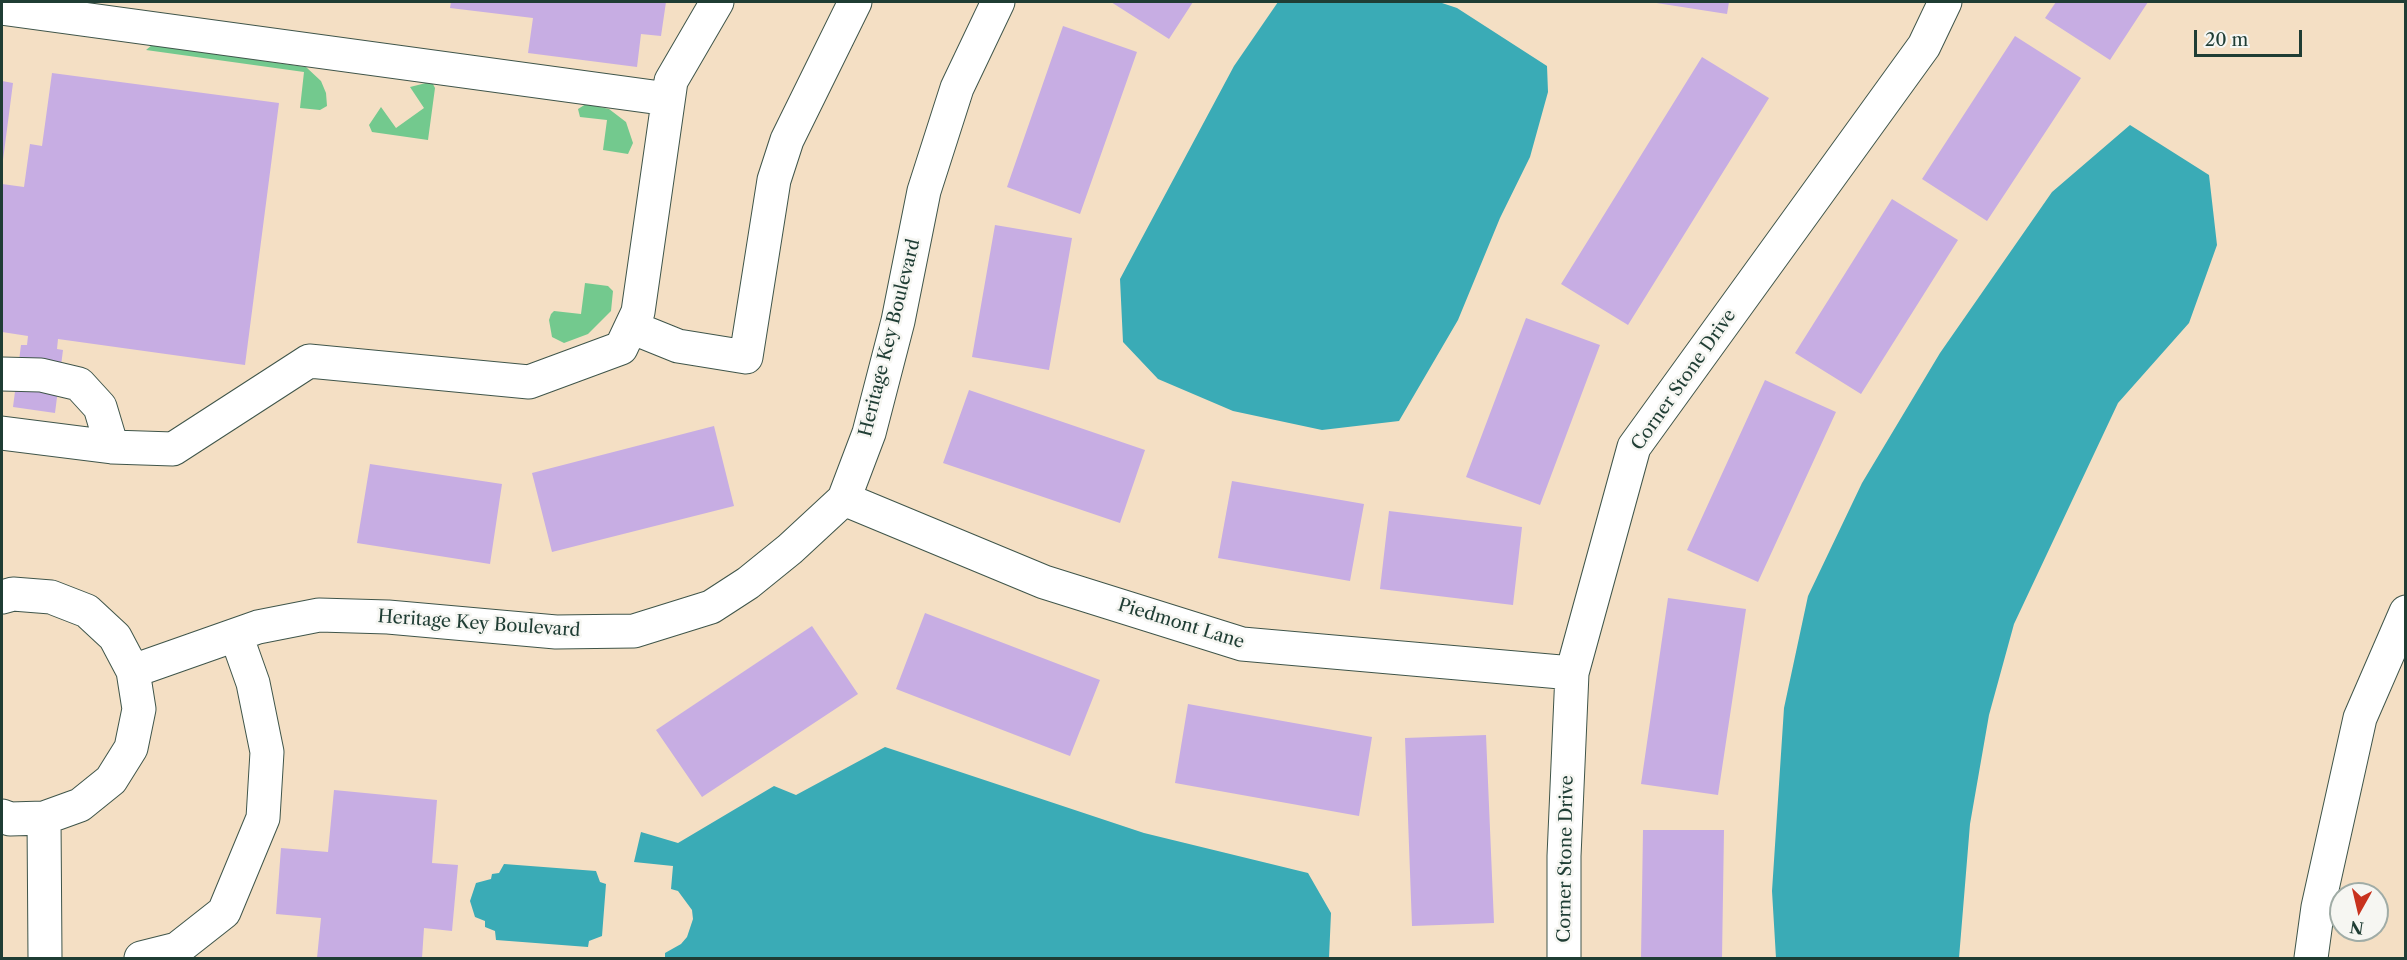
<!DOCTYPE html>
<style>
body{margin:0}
#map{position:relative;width:2407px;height:960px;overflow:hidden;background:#f4dfc4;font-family:"Libre Caslon Text",serif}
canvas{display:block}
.frame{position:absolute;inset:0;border:3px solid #1f3d34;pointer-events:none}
.north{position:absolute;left:2329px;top:882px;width:60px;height:60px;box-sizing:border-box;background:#f6f6f2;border:2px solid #a0aca6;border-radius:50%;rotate:188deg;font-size:16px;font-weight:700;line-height:24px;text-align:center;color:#1f3d34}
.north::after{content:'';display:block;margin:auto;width:21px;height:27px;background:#c8321e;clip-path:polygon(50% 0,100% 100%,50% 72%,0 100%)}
.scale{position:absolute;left:2194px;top:30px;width:108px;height:27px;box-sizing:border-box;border:3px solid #1f3d34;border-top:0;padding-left:8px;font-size:18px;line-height:21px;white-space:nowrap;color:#1f3d34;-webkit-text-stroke:4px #f6f6f2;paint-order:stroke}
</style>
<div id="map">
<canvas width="2407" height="960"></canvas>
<div class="frame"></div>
<div class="north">N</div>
<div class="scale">20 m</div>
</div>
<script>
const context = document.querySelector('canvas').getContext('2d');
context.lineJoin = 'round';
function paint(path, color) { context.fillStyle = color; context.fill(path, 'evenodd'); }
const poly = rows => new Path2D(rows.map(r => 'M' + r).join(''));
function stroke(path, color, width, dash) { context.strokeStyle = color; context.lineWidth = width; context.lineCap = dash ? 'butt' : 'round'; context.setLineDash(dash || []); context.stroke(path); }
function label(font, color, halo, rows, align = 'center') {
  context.font = font + ' "Libre Caslon Text",serif'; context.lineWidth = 5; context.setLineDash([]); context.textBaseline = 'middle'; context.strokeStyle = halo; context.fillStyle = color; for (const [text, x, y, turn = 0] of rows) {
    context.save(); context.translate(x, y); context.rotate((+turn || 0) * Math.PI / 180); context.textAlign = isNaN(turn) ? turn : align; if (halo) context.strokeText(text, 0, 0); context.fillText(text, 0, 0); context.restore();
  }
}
paint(poly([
 [152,45,306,67,321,81,326,93,327,106,320,110,300,108,304,72,146,50],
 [426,83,433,84,435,88,428,140,372,132,369,125,381,107,396,128,424,108,410,87],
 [586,104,609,109,626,122,633,143,628,154,603,150,607,120,580,117,578,109],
 [585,283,608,286,613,291,611,311,588,334,564,343,552,337,549,320,551,314,554,311,581,314]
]), '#73c98e');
paint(poly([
 [1278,2,1439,2,1457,8,1547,66,1548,92,1530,157,1500,218,1458,320,1399,421,1322,430,1233,411,1158,379,1123,342,1120,279,1234,66],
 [2130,125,2209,175,2217,245,2189,323,2118,403,2014,624,1989,715,1970,824,1959,958,1776,958,1772,891,1784,708,1808,596,1862,483,1940,353,2052,192],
 [885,747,1144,833,1308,873,1331,913,1329,958,665,958,665,953,681,944,687,937,693,919,692,910,678,891,671,889,673,866,634,862,641,832,678,843,774,786,796,795],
 [504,864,596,871,600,882,606,884,602,936,589,941,588,947,496,940,495,931,485,927,485,921,475,917,470,901,476,883,491,879,492,874,499,873]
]), '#3aabb6');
paint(poly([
 [451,2,666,2,661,36,641,34,637,67,528,53,533,18,450,8],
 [1111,2,1193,2,1169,39],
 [1650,2,1729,2,1727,14],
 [2056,2,2148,2,2110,60,2045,18],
 [1063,26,1137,52,1080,214,1007,187],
 [2015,36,2081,78,1987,221,1922,179],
 [1702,57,1769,98,1628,325,1561,284],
 [52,73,279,103,245,365,58,339,57,349,63,350,55,413,13,407,21,345,27,345,28,336,2,332,2,184,24,187,30,144,42,146],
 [2,81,13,83,3,160,2,160],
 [1892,199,1958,240,1861,394,1795,353],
 [995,225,1072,238,1049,370,972,357],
 [1526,318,1600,345,1540,505,1466,477],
 [1765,380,1836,412,1758,582,1687,550],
 [969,390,1145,450,1120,523,943,463],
 [714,426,734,506,552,552,532,473],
 [370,464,502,484,490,564,357,543],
 [1232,481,1364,504,1350,581,1218,558],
 [1389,511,1522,527,1513,605,1380,589],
 [1668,598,1746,609,1718,795,1641,784],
 [925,613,1100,680,1070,756,896,689],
 [812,626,858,694,702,797,656,730],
 [1188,704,1372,737,1359,816,1175,783],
 [1486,735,1494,923,1412,926,1405,738],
 [334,790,437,800,432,863,458,865,452,931,424,928,422,958,317,958,321,918,276,914,281,848,328,852],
 [1643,830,1724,830,1722,958,1641,958]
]), '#c7ade3');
const minor = poly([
 [2,8,668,99],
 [631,327,678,346,746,357,774,180,787,140,855,2],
 [2,374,41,375,79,384,100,407,112,447],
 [2,433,112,447,173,449,309,361,529,382,621,348,638,312,671,81,717,2],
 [844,499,1044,582,1242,644,1572,673],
 [2,597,13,594,51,597,87,611,115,637,133,671,139,709,131,748,111,780,80,805,44,818,10,819,2,816],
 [133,671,258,627,319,615,388,617,556,632,634,631,711,607,748,583,790,549,844,499,869,433,898,321,924,191,957,88,998,2],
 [44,818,45,958],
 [141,958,177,949,224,912,263,818,267,752,253,683,236,635],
 [1564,958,1564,856,1572,673,1634,447,1924,46,1945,2],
 [2311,958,2318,907,2360,718,2406,612]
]);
stroke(minor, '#3f554a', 35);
stroke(minor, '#fff', 33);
label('18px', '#1f3d34', '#f6f6f2', [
 ["Heritage Key Boulevard",890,338,-76],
 ["Corner Stone Drive",1684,380,-55],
 ["Heritage Key Boulevard",479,624,4],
 ["Piedmont Lane",1181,624,17],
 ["Corner Stone Drive",1566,859,-89]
]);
</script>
